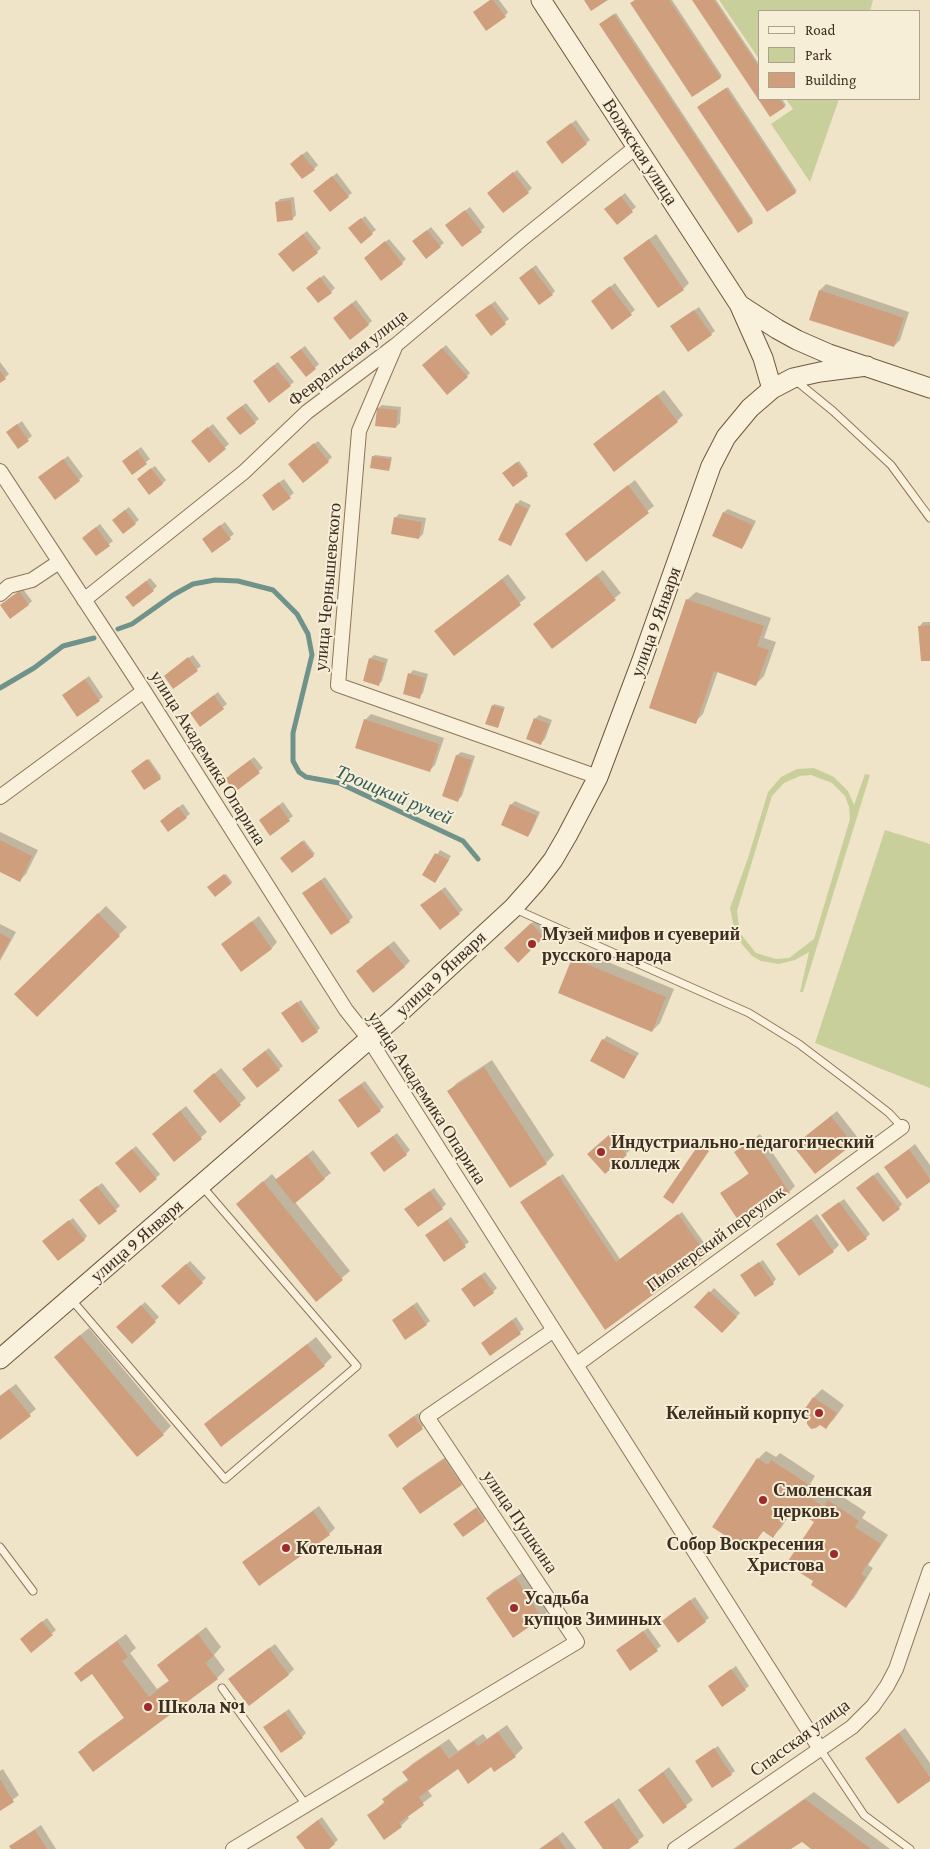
<!DOCTYPE html>
<meta charset="utf-8">
<style>
body{margin:0}
#map{position:relative;width:930px;height:1849px;overflow:hidden;background:#f0e4c8;font-family:"Crimson Pro",serif}
canvas{display:block}
.legend{position:absolute;left:758px;top:10px;width:162px;height:90px;box-sizing:border-box;background:#f7eed8;border:1px solid #ada18e;margin:0;padding:6px 9px;list-style:none;font-size:15px;color:#3d2e20}
.legend li{display:flex;align-items:center;gap:10px;height:25px}
.legend b{width:25px;border:1px solid #ada18e}
</style>
<div id="map">
<canvas width="930" height="1849"></canvas>
<ul class="legend">
<li><b style="height:6px;background:#faf1dc"></b>Road</li>
<li><b style="height:14px;background:#c9cf9b"></b>Park</li>
<li><b style="height:14px;background:#cf9f7d"></b>Building</li>
</ul>
</div>
<script>
const context = document.querySelector('canvas').getContext('2d');
context.lineJoin = 'round';
function paint(path, color) { context.fillStyle = color; context.fill(path, 'evenodd'); }
const poly = rows => new Path2D(rows.map(r => 'M' + r).join(''));
function stroke(path, color, width, dash) { context.strokeStyle = color; context.lineWidth = width; context.lineCap = dash ? 'butt' : 'round'; context.setLineDash(dash || []); context.stroke(path); }
function label(font, color, halo, rows, align = 'center') {
  context.font = font + ' "Crimson Pro",serif'; context.lineWidth = 4; context.setLineDash([]); context.textBaseline = 'middle'; context.strokeStyle = halo; context.fillStyle = color; for (const [text, x, y, turn = 0] of rows) {
    context.save(); context.translate(x, y); context.rotate((+turn || 0) * Math.PI / 180); context.textAlign = isNaN(turn) ? turn : align; if (halo) context.strokeText(text, 0, 0); context.fillText(text, 0, 0); context.restore();
  }
}
paint(poly([
 [719,0,873,0,870,11,759,11,759,59],
 [786,99,839,99,810,182,771,124,793,109],
 [814,768,834,777,848,791,854,805,865,774,870,775,803,992,800,992,809,952,795,960,779,964,761,961,752,956,736,937,730,908,748,858,768,792,781,777,797,769],
 [811,775,832,783,845,796,849,807,850,819,814,939,789,958,776,959,756,953,740,933,737,911,772,796,784,783,800,776],
 [885,830,930,844,930,1088,815,1043]
]), '#c9cf9b');
paint(poly([
 [491,0,499,0,508,12,505,16],
 [636,0,672,0,722,76,720,77],
 [693,0,716,0,759,64,759,98],
 [616,13,753,220,752,222,602,23],
 [728,87,797,191,795,192,700,105],
 [759,99,782,99,786,105,770,116],
 [576,120,590,140,562,162,551,139],
 [307,151,318,165,314,169,295,160],
 [517,170,532,188,528,192,492,189],
 [337,173,352,193,348,196,319,187],
 [625,193,636,207,617,223,610,206],
 [294,197,296,215,292,219,276,203,280,199],
 [470,207,485,227,463,246,451,222],
 [365,216,376,230,372,233,354,225],
 [431,227,444,243,440,246,418,238],
 [307,231,321,248,317,252,283,250],
 [656,234,689,283,683,289,624,258],
 [389,239,406,259,402,263,369,254],
 [536,265,555,291,552,294,524,274],
 [324,275,335,288,331,292,312,284],
 [615,283,635,310,613,328,596,298],
 [826,284,909,312,900,340,894,346,811,319,820,290],
 [356,300,372,321,351,339,338,314],
 [495,301,509,319,491,334,481,312],
 [699,307,715,331,711,334,675,323],
 [446,345,470,373,467,376,427,362],
 [305,346,319,364,315,368,296,353],
 [0,362,9,374,0,382],
 [278,362,294,382,290,385,258,377],
 [664,390,683,415,677,421,594,444],
 [246,403,259,419,255,422,231,414],
 [382,405,401,407,400,423,396,427,378,408],
 [22,421,32,436,18,447,11,429],
 [213,424,229,444,209,461,196,437],
 [318,441,332,457,328,461,293,461],
 [141,447,150,459,132,473,127,458],
 [375,455,392,457,390,468,389,469,373,457],
 [68,456,83,476,79,480,44,474],
 [519,461,528,473,513,485,504,473],
 [155,466,166,480,162,484,142,475],
 [284,479,294,493,274,509,267,491],
 [635,480,654,506,586,560,566,534],
 [520,500,531,505,514,540,511,544,517,504],
 [129,507,139,520,135,523,117,516],
 [728,509,756,521,745,544,742,548,714,535,724,512],
 [399,514,426,518,423,534,419,538,396,517],
 [225,522,234,534,212,551,207,536],
 [100,524,113,541,96,554,87,534],
 [603,570,621,593,553,647,535,624],
 [508,574,526,598,454,654,436,631],
 [150,578,157,586,153,590,131,593],
 [23,589,32,601,29,604,5,602],
 [696,592,771,618,764,638,776,642,764,676,756,684,718,671,703,714,695,722,687,600],
 [923,622,930,622,930,659,920,626],
 [193,655,201,666,174,687,169,672],
 [374,655,388,659,382,681,378,685,370,659],
 [413,670,428,674,423,693,419,697,410,674],
 [89,676,103,697,99,700,63,695],
 [218,692,227,704,200,725,195,710],
 [494,704,505,707,498,727,493,706],
 [371,714,444,738,435,765,429,771,365,720],
 [539,715,552,720,545,739,541,743,535,719],
 [461,752,475,756,462,796,458,800,457,755],
 [254,757,263,768,235,790,230,775],
 [149,759,161,776,160,778,134,770],
 [515,801,540,812,531,832,528,836,511,805],
 [283,802,293,816,270,834,264,817],
 [183,804,190,814,186,817,165,817],
 [0,832,38,850,26,874,20,880,0,871],
 [304,840,315,854,313,855,283,856],
 [440,850,451,856,435,882,424,875],
 [226,874,232,882,231,884,210,885],
 [325,877,353,917,349,921,303,893],
 [445,887,463,910,459,913,426,902],
 [106,906,127,927,37,1015,16,994],
 [259,916,277,942,272,948,223,944],
 [535,920,547,933,518,961,506,949],
 [0,924,16,932,0,961],
 [394,941,410,961,404,967,363,965],
 [581,951,674,989,660,1023,652,1031,573,959],
 [301,1000,320,1028,317,1031,286,1010],
 [607,1036,639,1053,624,1078,603,1040],
 [269,1048,283,1066,279,1069,247,1065],
 [492,1060,554,1155,546,1163,449,1091,457,1083],
 [221,1068,246,1098,220,1121,201,1085],
 [365,1081,384,1107,380,1110,343,1097],
 [186,1106,207,1132,175,1160,159,1128],
 [837,1111,858,1138,852,1143,794,1146],
 [614,1132,630,1150,605,1173,593,1151],
 [397,1133,410,1150,406,1154,371,1153],
 [760,1134,795,1186,789,1192,722,1194,749,1173,735,1152],
 [701,1144,709,1149,675,1201,700,1145],
 [915,1144,930,1165,930,1181,885,1168],
 [136,1146,160,1174,156,1178,121,1159],
 [313,1150,331,1173,295,1202,350,1271,316,1300,237,1204,272,1174,277,1180],
 [878,1172,902,1204,899,1208,862,1184],
 [563,1174,620,1259,682,1212,710,1251,606,1328,525,1199],
 [102,1183,120,1206,99,1224,84,1197],
 [434,1188,446,1204,442,1208,410,1205],
 [844,1199,870,1234,866,1238,826,1212],
 [817,1214,839,1245,833,1251,778,1244],
 [451,1217,469,1242,444,1260,426,1235],
 [73,1218,87,1236,84,1240,48,1237],
 [763,1260,776,1279,773,1283,745,1272],
 [190,1261,206,1278,179,1303,163,1286],
 [485,1272,497,1288,493,1292,466,1285],
 [714,1288,740,1313,722,1331,696,1307],
 [145,1302,159,1317,132,1343,118,1327],
 [417,1302,430,1321,426,1324,393,1320],
 [516,1317,524,1329,491,1354,482,1343],
 [89,1328,171,1426,163,1434,63,1349],
 [316,1337,332,1357,324,1365,206,1425],
 [16,1384,36,1409,0,1439,0,1396],
 [822,1389,844,1405,834,1419,826,1427,804,1412,814,1397],
 [418,1413,426,1424,398,1446,389,1435],
 [766,1451,776,1457,780,1453,815,1476,810,1484,832,1498,837,1493,866,1512,862,1518,888,1535,868,1565,873,1568,854,1598,846,1606,815,1581,816,1522,794,1508,781,1528,773,1536,764,1530,749,1550,758,1459],
 [450,1454,467,1478,461,1484,403,1488,409,1482],
 [480,1505,488,1516,484,1520,459,1520],
 [319,1506,335,1528,329,1534,244,1562],
 [522,1573,548,1611,542,1617,513,1637,487,1598,493,1592],
 [695,1597,709,1618,705,1621,667,1617],
 [47,1618,56,1630,31,1651,25,1635],
 [206,1627,221,1647,214,1655,225,1670,217,1678,80,1752,88,1744,125,1717,92,1672,76,1673,84,1665,126,1634,136,1648,130,1653,157,1689,170,1680,158,1665,167,1657],
 [648,1628,661,1646,631,1669,621,1647],
 [275,1644,294,1669,288,1675,236,1673],
 [736,1666,749,1686,745,1689,709,1686],
 [289,1709,306,1733,302,1737,268,1724],
 [507,1725,523,1748,515,1756,491,1766,458,1768,427,1789,432,1796,407,1815,409,1818,401,1826,369,1816,385,1801,384,1799,392,1791,409,1779,404,1772,412,1764,449,1739,458,1751,483,1734,487,1739],
 [905,1728,930,1763,930,1780,867,1758],
 [718,1746,735,1771,731,1774,696,1761],
 [669,1767,693,1800,664,1823,640,1790],
 [3,1769,19,1795,0,1809,0,1771],
 [814,1792,890,1849,813,1849,802,1840,789,1849,733,1849],
 [619,1798,644,1836,627,1849,604,1849,586,1822],
 [322,1817,338,1840,327,1849,307,1849,301,1833],
 [41,1825,56,1849,12,1849,11,1847,17,1841],
 [563,1832,576,1849,539,1849]
]), '#0003');
stroke(poly([
 [118,629,132,624,173,595,193,584,215,580,238,581,273,590,297,614,308,634,312,655,293,733,293,761,299,772,306,777,339,783,463,841,478,859],
 [0,688,34,668,63,646,94,638]
]), '#6f938a', 5);
paint(poly([
 [490,0,493,0,506,17,486,31,473,12],
 [584,0,608,0,591,11],
 [635,0,669,0,721,78,692,97,630,3],
 [692,0,714,0,759,67,759,99,780,99,785,107,770,117],
 [614,14,753,223,738,233,599,24],
 [726,88,796,193,767,212,697,107],
 [571,123,587,144,562,164,546,142],
 [302,154,315,170,302,179,290,164],
 [513,172,529,193,503,213,487,193],
 [332,176,349,197,330,212,313,191],
 [621,196,633,212,617,225,604,209],
 [291,200,293,220,277,222,275,202],
 [465,210,482,232,462,247,445,225],
 [361,218,373,234,361,244,348,228],
 [427,230,441,247,426,259,412,241],
 [303,234,318,253,293,272,278,254],
 [649,239,684,290,658,308,623,258],
 [385,241,403,264,381,281,364,258],
 [532,268,553,295,539,305,519,278],
 [320,277,332,293,318,303,306,288],
 [610,286,632,315,612,330,591,301],
 [819,290,904,318,894,347,809,320],
 [352,303,369,325,350,340,333,318],
 [491,304,506,324,491,336,475,315],
 [694,310,712,335,688,352,670,326],
 [442,348,468,377,447,395,422,365],
 [301,349,316,369,306,377,290,357],
 [274,365,291,386,269,403,253,381],
 [0,370,6,379,0,383],
 [657,395,678,422,614,472,593,444],
 [242,406,256,423,240,435,226,418],
 [377,408,398,410,396,428,375,426],
 [17,424,29,441,18,449,6,432],
 [208,427,226,449,209,463,191,441],
 [314,443,329,462,303,483,288,464],
 [137,450,147,464,132,475,122,461],
 [372,456,391,459,389,471,370,468],
 [63,459,80,481,55,500,38,477],
 [517,462,528,476,513,487,502,473],
 [151,468,163,484,149,495,137,479],
 [279,482,291,498,273,511,262,495],
 [628,485,649,513,586,562,565,534],
 [516,503,528,509,511,546,498,540],
 [125,510,136,524,123,534,112,520],
 [723,512,753,525,742,549,712,536],
 [394,517,422,522,419,539,391,534],
 [220,525,231,539,212,553,202,539],
 [96,527,110,546,96,556,82,538],
 [597,575,616,600,552,649,533,624],
 [502,579,521,605,454,656,434,631],
 [146,581,154,591,133,607,125,597],
 [19,591,29,605,10,619,0,605],
 [686,599,764,626,757,646,769,650,756,686,714,671,696,724,649,708],
 [930,625,930,661,921,661,918,626],
 [188,657,198,671,173,689,164,676],
 [369,658,385,663,379,686,363,681],
 [408,673,425,678,420,699,403,694],
 [85,679,100,701,77,717,62,695],
 [214,695,224,709,200,727,190,713],
 [492,705,504,709,498,728,485,724],
 [534,718,549,724,541,745,526,739],
 [364,719,439,744,430,772,355,748],
 [456,755,472,760,458,802,442,796],
 [147,759,161,779,144,790,131,771],
 [250,760,260,773,235,792,225,779],
 [510,804,537,816,528,837,501,825],
 [279,805,290,821,270,836,259,820],
 [178,807,187,818,168,832,160,821],
 [0,840,32,856,20,882,0,872],
 [302,841,314,856,292,873,280,858],
 [435,853,449,860,435,883,422,875],
 [224,874,231,884,215,897,207,887],
 [321,880,350,922,331,935,302,893],
 [441,890,460,914,440,930,420,905],
 [98,913,120,936,37,1017,14,994],
 [252,921,272,949,241,972,221,944],
 [531,923,544,937,518,963,504,948],
 [0,933,11,939,0,958],
 [388,946,405,967,373,993,356,971],
 [572,958,666,997,652,1032,558,993],
 [297,1002,318,1032,302,1043,281,1013],
 [602,1039,636,1057,624,1079,590,1061],
 [265,1051,280,1070,257,1088,242,1069],
 [484,1067,547,1164,510,1188,447,1091],
 [214,1073,241,1105,220,1123,193,1091],
 [361,1084,381,1111,358,1128,338,1100],
 [180,1111,202,1139,174,1162,152,1134],
 [831,1116,853,1144,815,1174,793,1146],
 [610,1134,627,1155,605,1174,587,1154],
 [393,1136,407,1155,384,1172,370,1153],
 [754,1139,790,1193,742,1226,720,1193,749,1174,734,1152],
 [699,1144,709,1151,673,1204,663,1197],
 [132,1149,157,1179,140,1193,115,1163],
 [909,1149,930,1179,930,1182,907,1199,884,1167],
 [307,1155,325,1179,294,1204,275,1180],
 [873,1175,900,1209,883,1222,856,1188],
 [559,1176,616,1262,678,1214,707,1255,605,1330,520,1202],
 [263,1181,343,1280,316,1302,236,1204],
 [97,1186,117,1211,99,1225,79,1200],
 [430,1191,443,1209,418,1227,404,1209],
 [839,1202,867,1239,848,1252,821,1215],
 [811,1219,834,1252,799,1276,776,1244],
 [69,1220,85,1240,58,1261,42,1241],
 [447,1220,466,1247,444,1262,425,1235],
 [759,1262,774,1284,755,1297,740,1275],
 [186,1264,203,1283,179,1305,161,1286],
 [481,1275,494,1293,474,1307,461,1289],
 [709,1291,737,1317,722,1333,694,1307],
 [141,1305,156,1322,132,1344,116,1327],
 [413,1305,427,1325,405,1340,392,1320],
 [512,1320,521,1334,490,1356,481,1343],
 [80,1335,164,1435,137,1457,54,1357],
 [307,1344,325,1366,221,1447,204,1424],
 [9,1389,31,1416,0,1440,0,1396],
 [813,1397,837,1413,826,1429,820,1425,816,1428,811,1429,807,1424,807,1416,802,1413],
 [414,1416,423,1429,397,1448,388,1435],
 [757,1458,768,1465,771,1460,808,1484,803,1492,824,1507,828,1500,859,1521,855,1527,881,1544,861,1574,866,1577,846,1608,811,1585,813,1581,786,1564,814,1522,792,1508,773,1538,763,1531,749,1551,712,1527],
 [444,1459,462,1485,420,1514,402,1488],
 [476,1508,485,1521,463,1537,453,1524],
 [313,1511,330,1535,259,1586,242,1562],
 [516,1578,542,1618,513,1638,486,1598],
 [690,1600,706,1622,678,1643,662,1621],
 [42,1621,53,1635,31,1653,20,1639],
 [643,1631,658,1651,630,1671,616,1650],
 [198,1634,214,1656,205,1663,218,1679,93,1772,78,1752,124,1718,92,1674,81,1682,74,1673,117,1641,128,1657,122,1661,149,1697,169,1681,157,1665],
 [269,1648,289,1675,249,1706,228,1679],
 [731,1669,746,1690,722,1707,708,1686],
 [285,1712,303,1738,281,1753,263,1727],
 [498,1732,516,1757,494,1772,491,1767,468,1784,458,1769,419,1797,424,1805,399,1823,402,1827,384,1840,367,1815,385,1803,382,1799,409,1781,402,1772,440,1746,449,1759,474,1741,478,1746],
 [899,1733,930,1777,930,1781,898,1804,865,1758],
 [714,1748,732,1775,712,1788,695,1761],
 [663,1772,687,1807,663,1824,638,1790],
 [0,1779,14,1802,0,1811],
 [805,1799,871,1849,811,1849,802,1842,791,1849,735,1849],
 [612,1803,639,1842,629,1849,603,1849,584,1822],
 [318,1820,335,1844,329,1849,305,1849,296,1837],
 [35,1830,47,1849,11,1849,9,1846],
 [557,1837,566,1849,540,1849]
]), '#cf9f7d');
const lane = poly([
 [795,380,833,411,891,465,930,518],
 [515,909,749,1013,799,1044,857,1088,889,1113,902,1127],
 [71,1299,225,1479,357,1366,201,1185],
 [0,1547,33,1591],
 [222,1688,306,1805],
 [820,1749,864,1815,910,1849]
]);
const street = poly([
 [395,347,359,431,338,685,598,777],
 [0,471,144,691,346,1010,369,1039,820,1749],
 [0,594,9,586,32,580,59,562],
 [84,600,244,472,307,412,396,345,522,239,636,147],
 [0,797,144,691],
 [576,1365,902,1127],
 [233,1849,577,1642,427,1417,554,1330],
 [675,1849,852,1727,873,1706,887,1686,896,1669,930,1570]
]);
const secondary = poly([
 [541,0,739,304,763,358,772,389],
 [740,305,777,329,797,340,829,354,930,388],
 [0,1359,397,1015,513,908,536,882,553,860,567,836,598,777,642,660,711,466,726,437,750,408,772,389,793,378,820,372,867,366]
]);
stroke(lane, '#8d765c', 9);
stroke(street, '#8d765c', 16);
stroke(secondary, '#6f573f', 21);
stroke(lane, '#faf1dc', 7);
stroke(street, '#faf1dc', 14);
stroke(secondary, '#faf1dc', 19);
for (const [x, y, r, color] of [
 [532,944,5,"#9e2a2b"],
 [601,1152,5,"#9e2a2b"],
 [819,1413,5,"#9e2a2b"],
 [763,1500,5,"#9e2a2b"],
 [286,1548,5,"#9e2a2b"],
 [834,1554,5,"#9e2a2b"],
 [514,1608,5,"#9e2a2b"],
 [148,1707,5,"#9e2a2b"]
]) { const dot = new Path2D(); dot.arc(x, y, r, 0, 2 * Math.PI); context.fillStyle = color; context.fill(dot); stroke(dot, '#f7eed8', 2); }
label('18px', '#3d2e20', '#f7eed8', [
 ["Волжская улица",640,152,57],
 ["Февральская улица",348,358,-38],
 ["улица Чернышевского",328,587,-85],
 ["улица 9 Января",656,622,-70],
 ["улица Академика Опарина",208,758,58],
 ["улица 9 Января",441,974,-43],
 ["улица Академика Опарина",427,1098,57],
 ["Пионерский переулок",716,1239,-36],
 ["улица 9 Января",137,1241,-41],
 ["улица Пушкина",520,1522,56],
 ["Спасская улица",800,1738,-36]
]);
label('bold 18px', '#3d2e20', '#f7eed8', [
 ["Музей мифов и суеверий",542,934],
 ["русского народа",542,955],
 ["Индустриально-педагогический",611,1142],
 ["колледж",611,1163],
 ["Келейный корпус",809,1413,"right"],
 ["Смоленская",773,1490],
 ["церковь",773,1511],
 ["Собор Воскресения",824,1544,"right"],
 ["Христова",824,1565,"right"],
 ["Котельная",296,1548],
 ["Усадьба",524,1598],
 ["купцов Зиминых",524,1619],
 ["Школа №1",158,1707]
], 'left');
label('italic 19px', '#2f5d5a', '#f7eed8', [
 ["Троицкий ручей",394,795,23]
]);
</script>
